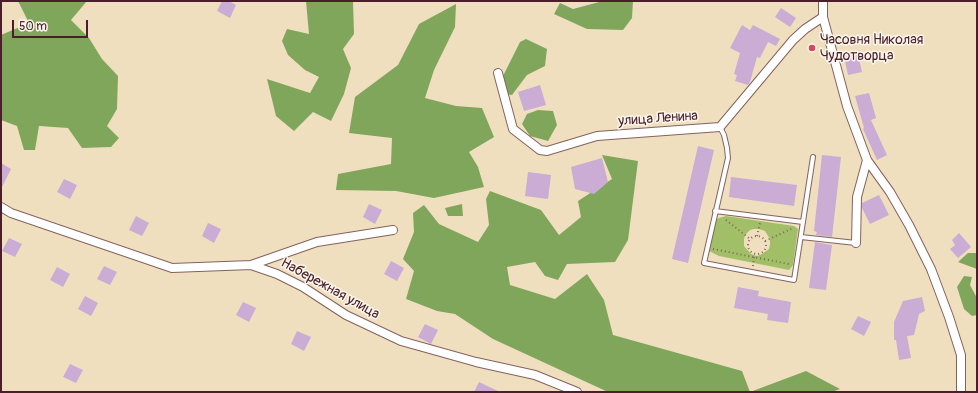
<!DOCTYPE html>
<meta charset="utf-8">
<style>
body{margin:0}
#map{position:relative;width:978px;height:393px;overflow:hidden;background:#f0dfbf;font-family:Pangolin,sans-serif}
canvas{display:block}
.frame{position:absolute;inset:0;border:2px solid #4a1f2b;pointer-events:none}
.scale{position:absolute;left:12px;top:20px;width:76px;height:18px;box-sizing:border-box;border:2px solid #4a1f2b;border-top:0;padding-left:5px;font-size:12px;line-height:14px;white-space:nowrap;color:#4a1f2b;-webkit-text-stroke:3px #fbf7ec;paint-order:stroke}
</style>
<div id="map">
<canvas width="978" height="393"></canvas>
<div class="frame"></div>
<div class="scale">50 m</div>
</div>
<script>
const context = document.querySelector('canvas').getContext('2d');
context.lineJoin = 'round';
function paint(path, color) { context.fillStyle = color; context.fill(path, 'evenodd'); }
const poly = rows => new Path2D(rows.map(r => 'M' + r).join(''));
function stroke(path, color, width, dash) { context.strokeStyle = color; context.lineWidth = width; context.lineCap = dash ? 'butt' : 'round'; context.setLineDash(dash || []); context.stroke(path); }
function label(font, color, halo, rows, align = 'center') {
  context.font = font + ' Pangolin,sans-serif'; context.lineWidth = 3; context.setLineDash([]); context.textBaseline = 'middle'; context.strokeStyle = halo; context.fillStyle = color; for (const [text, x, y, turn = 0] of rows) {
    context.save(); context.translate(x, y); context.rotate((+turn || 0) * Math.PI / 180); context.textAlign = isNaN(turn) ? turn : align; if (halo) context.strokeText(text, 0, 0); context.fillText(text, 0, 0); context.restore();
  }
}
paint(poly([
 [726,216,794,226,798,229,793,265,789,270,719,256,709,251,716,219],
 [754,229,759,229,765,231,770,239,770,244,769,249,762,254,757,256,751,254,744,246,744,239,745,235,750,230]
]), '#a1bf67');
paint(poly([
 [18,1,87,1,71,20,89,38,102,59,118,76,117,109,107,126,119,138,111,147,82,148,68,128,39,126,35,150,24,150,17,126,1,120,1,35,29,23],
 [306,1,353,1,354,34,343,49,351,68,344,94,331,121,313,112,294,131,276,116,267,79,310,93,319,77,305,70,288,55,282,41,287,29,309,34],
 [603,1,633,1,632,18,623,30,587,29,554,14,560,3,573,9],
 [456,4,455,27,434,70,425,98,456,106,482,108,494,137,469,152,478,167,484,187,434,198,396,191,336,190,338,174,391,164,392,138,349,133,355,97,398,65,419,24],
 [526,39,547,49,545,66,527,75,512,95,505,94,503,76,520,42],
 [538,110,553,111,557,125,548,141,530,136,522,124,527,114],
 [602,155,638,161,628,240,615,262,567,264,558,280,545,276,535,262,507,267,510,285,555,299,587,274,604,300,613,335,742,371,750,392,806,371,840,389,832,392,608,392,493,339,455,314,437,311,406,299,414,271,403,259,414,232,413,213,424,205,439,224,478,242,489,225,486,199,490,191,541,210,559,235,581,217,578,201,612,179],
 [462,204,463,216,448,216,445,208],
 [968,253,977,253,977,269,958,262],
 [964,276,972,277,970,285,977,298,977,315,972,316,964,309,957,287]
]), '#80a65c');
paint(poly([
 [222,1,229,1,236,5,230,18,217,11],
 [781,8,796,18,790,27,775,17],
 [742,25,750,30,753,25,780,39,776,46,768,42,760,58,757,57,750,82,748,85,735,81,737,75,734,74,740,53,730,48],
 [858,54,862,72,848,75,844,57],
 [540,85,546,105,524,111,518,92],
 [869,93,876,118,871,120,887,155,877,160,863,129,864,128,855,96],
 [698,146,714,150,688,263,672,259],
 [822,155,841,157,832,237,816,235,817,232,814,231],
 [602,158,608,182,594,194,575,189,571,167],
 [1,163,11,169,1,189],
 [528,172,551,175,548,199,525,196],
 [731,177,797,185,794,206,729,197],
 [64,179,77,185,70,199,57,192],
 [879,195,889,215,870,224,862,208,862,203],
 [369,204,382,210,375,224,363,217],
 [136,216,149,223,142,236,129,230],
 [208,223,221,229,214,243,202,236],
 [959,233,971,247,958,258,950,249,955,245,952,240],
 [9,238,22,244,15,257,2,251],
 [815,242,832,245,826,290,809,288],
 [391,261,404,268,397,281,384,274],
 [104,266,117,272,110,285,97,279],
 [57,267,70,274,63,287,50,280],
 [738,287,759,291,758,296,791,302,788,323,767,320,768,314,734,308],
 [85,296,98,303,91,316,78,309],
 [922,297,925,311,919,314,914,335,907,336,911,358,899,360,896,340,894,340,894,322,903,301],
 [243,302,256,308,249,322,236,315],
 [858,316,871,322,864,336,851,329],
 [425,324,438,330,431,344,418,337],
 [297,331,311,337,304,351,291,344],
 [70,364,83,370,76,383,63,377],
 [479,382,500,392,474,392]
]), '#caacd5');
const service = poly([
 [720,127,724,135,727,148,728,158,704,263,794,280,813,157],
 [715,211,803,222],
 [801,237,856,243]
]);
const minor = poly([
 [823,1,823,17,847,106,867,160,890,192,909,225,931,269,949,317,961,355,961,392],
 [498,73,513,129,540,150,547,151,597,136,720,127,793,40,805,29,823,17],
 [1,207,11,213,172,268,251,265,277,274,303,287,346,315,401,341,476,362,535,375,577,392],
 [856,243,857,197,867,160],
 [251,265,317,242,393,230]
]);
stroke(service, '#84625f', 6);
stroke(minor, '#84625f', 10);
stroke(poly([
 [726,220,750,239],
 [757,236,760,223],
 '748 245a9 9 0 1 1 18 0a9 9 0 1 1-18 0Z',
 [765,241,793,228],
 [713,249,789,264],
 [753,266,754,257]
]), '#84625f', 2, [1, 3]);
stroke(service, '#fff', 4);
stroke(minor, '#fff', 8);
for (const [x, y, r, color] of [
 [812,48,4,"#d1495b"]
]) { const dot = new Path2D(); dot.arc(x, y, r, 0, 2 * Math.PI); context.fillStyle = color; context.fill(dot); stroke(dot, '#fbf7ec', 1.5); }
label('14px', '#4a1f2b', '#fbf7ec', [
 ["Часовня Николая",820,40],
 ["Чудотворца",820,56]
], 'left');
label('14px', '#4a1f2b', '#fbf7ec', [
 ["улица Ленина",658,119,-4],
 ["Набережная улица",330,289,29]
]);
</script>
